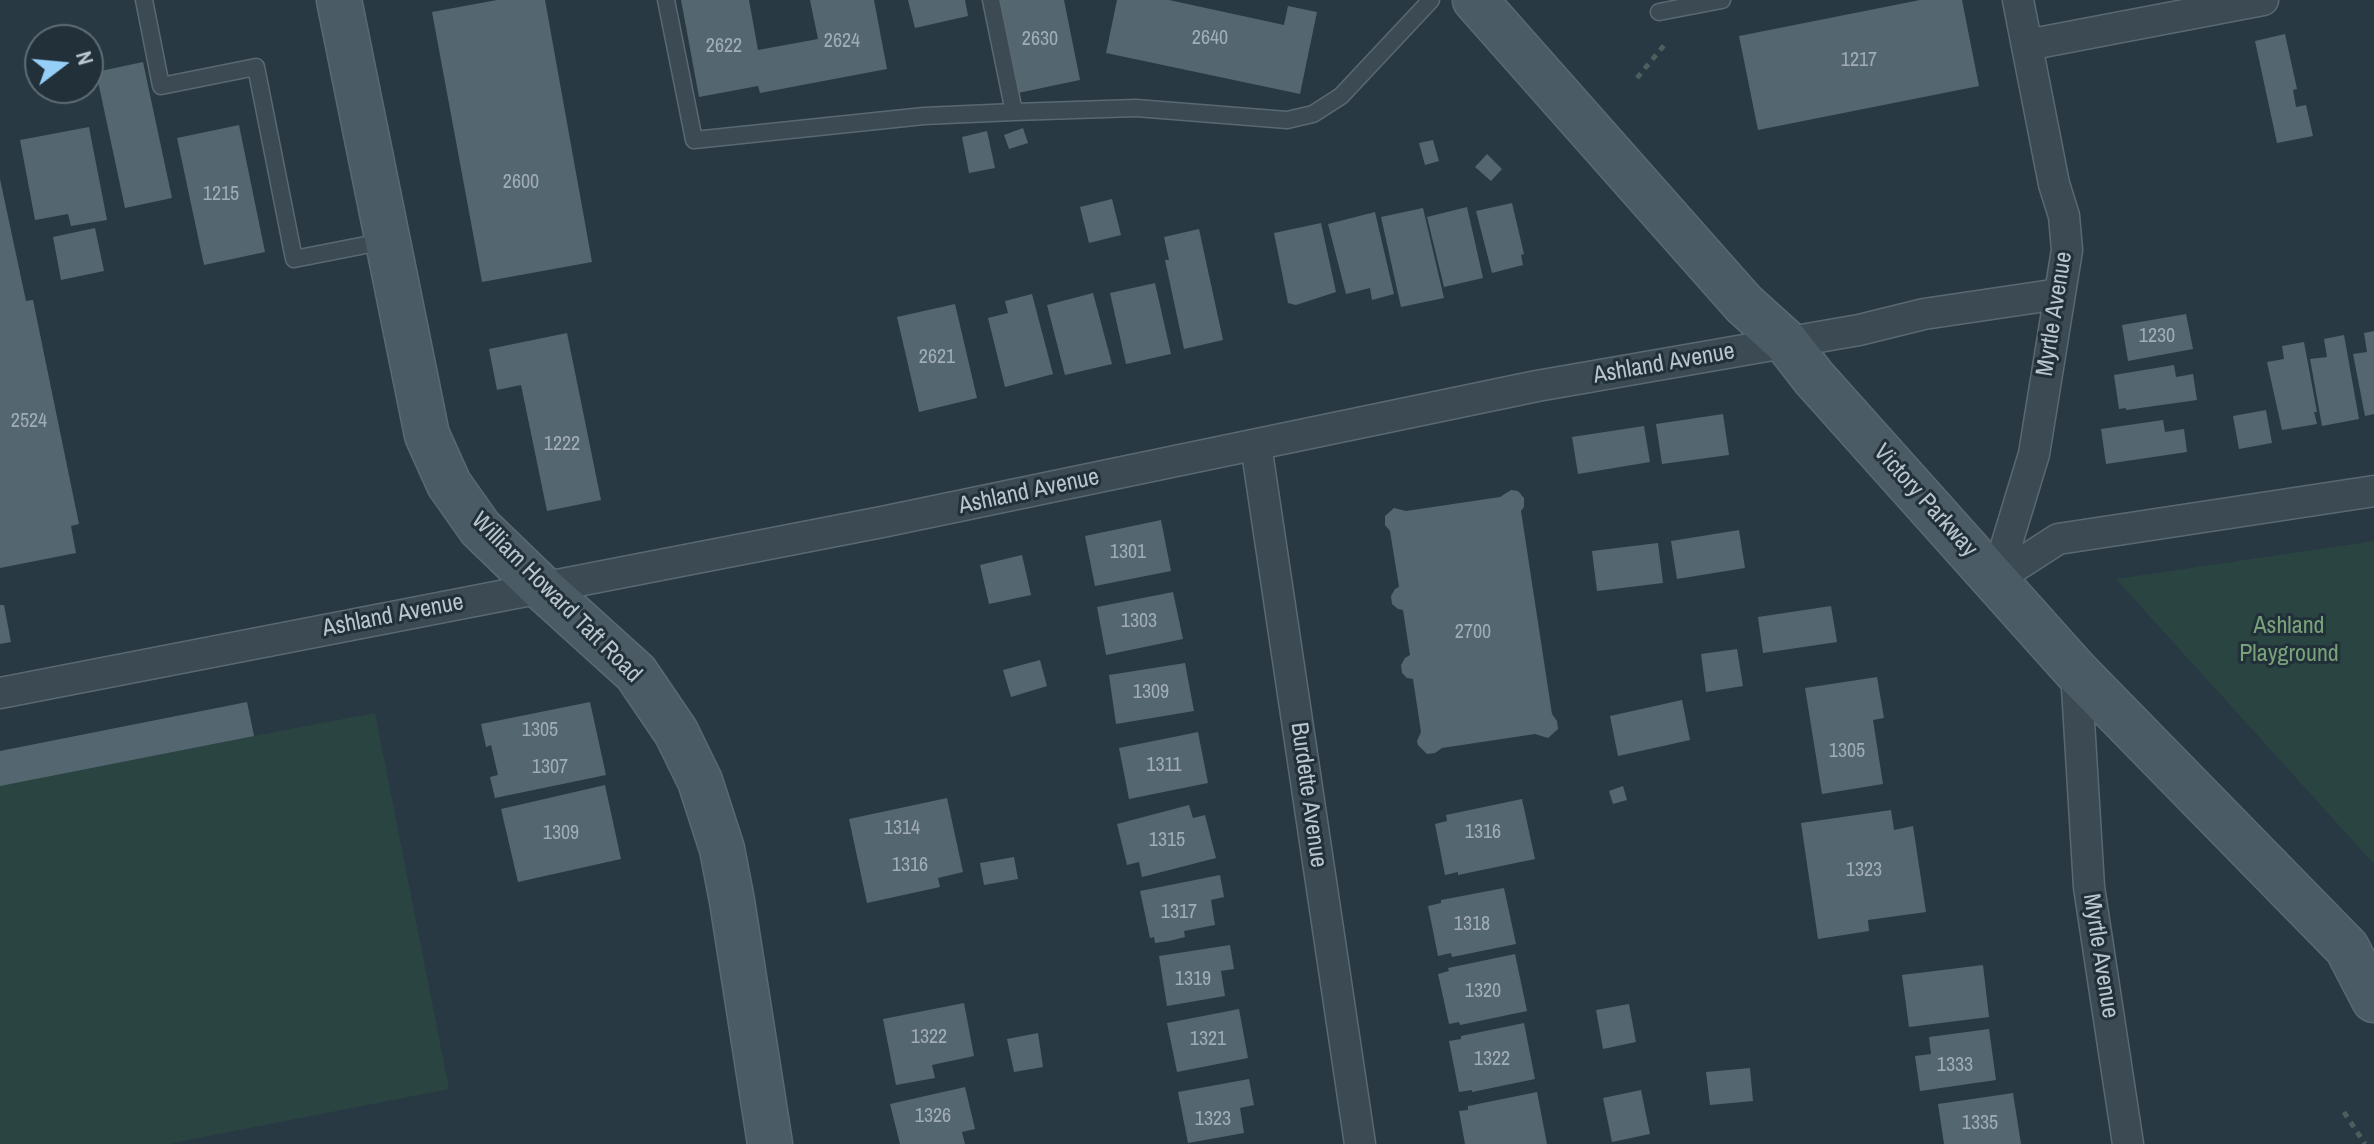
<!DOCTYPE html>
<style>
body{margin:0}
#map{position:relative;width:2374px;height:1144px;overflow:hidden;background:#283944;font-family:"Archivo Narrow",sans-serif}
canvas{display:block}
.north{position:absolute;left:24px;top:24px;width:80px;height:80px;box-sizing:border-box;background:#213039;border:2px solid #5e6c74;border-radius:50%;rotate:74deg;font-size:22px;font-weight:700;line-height:32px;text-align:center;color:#bac5cd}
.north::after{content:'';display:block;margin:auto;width:28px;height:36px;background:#95cff7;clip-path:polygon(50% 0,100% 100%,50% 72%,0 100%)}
</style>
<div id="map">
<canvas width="2374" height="1144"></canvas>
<div class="north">N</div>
</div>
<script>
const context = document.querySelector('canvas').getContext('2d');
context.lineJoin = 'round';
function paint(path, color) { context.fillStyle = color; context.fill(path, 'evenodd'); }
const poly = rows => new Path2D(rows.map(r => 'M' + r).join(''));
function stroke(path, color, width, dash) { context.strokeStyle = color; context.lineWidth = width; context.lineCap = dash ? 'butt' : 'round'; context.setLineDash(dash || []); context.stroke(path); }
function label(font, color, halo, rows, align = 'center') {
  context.font = font + ' "Archivo Narrow",sans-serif'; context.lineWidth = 6; context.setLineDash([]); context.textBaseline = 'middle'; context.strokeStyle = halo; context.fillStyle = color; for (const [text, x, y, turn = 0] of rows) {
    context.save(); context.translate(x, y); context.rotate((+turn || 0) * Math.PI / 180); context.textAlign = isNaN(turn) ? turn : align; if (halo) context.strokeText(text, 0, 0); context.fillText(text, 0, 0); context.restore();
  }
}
paint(poly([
 [2374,541,2374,864,2116,579],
 [247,702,254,736,375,713,449,1089,168,1144,0,1144,0,751]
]), '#2a4442');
paint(poly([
 [497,0,545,0,592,262,482,282,432,12],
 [681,0,749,0,758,50,818,39,810,0,874,0,887,69,760,93,758,86,699,97],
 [908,0,965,0,968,16,915,28],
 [999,0,1064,0,1080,80,1018,93],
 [1117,0,1169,0,1284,25,1288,6,1317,12,1300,94,1106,53],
 [1920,0,1962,0,1979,86,1758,130,1739,36],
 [2285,34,2297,89,2293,90,2296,107,2306,105,2313,136,2277,143,2255,41],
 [143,62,172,198,125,208,96,72],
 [239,125,265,252,204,265,177,138],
 [89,127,107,220,71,226,68,214,35,220,20,140],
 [1023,128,1028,143,1009,149,1004,135],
 [987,131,995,168,969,173,962,137],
 [1433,140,1439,161,1425,165,1419,143],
 [1487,154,1502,169,1491,181,1475,167],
 [0,179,26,301,33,300,79,524,71,526,76,553,0,568],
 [1112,199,1121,235,1089,243,1080,207],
 [1512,203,1524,254,1521,255,1523,265,1492,273,1476,211],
 [1467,207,1483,278,1444,287,1427,217],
 [1423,208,1444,298,1401,307,1381,217],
 [1375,212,1394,294,1372,300,1370,288,1346,294,1328,224],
 [1321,223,1336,292,1296,305,1288,303,1274,233],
 [95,228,104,271,61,280,53,237],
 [1199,229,1223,340,1184,349,1165,260,1169,260,1164,237],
 [1155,283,1171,354,1126,364,1110,293],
 [1093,293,1112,364,1065,375,1047,305],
 [1032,294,1053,374,1005,387,988,318,1008,313,1005,301],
 [955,304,977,398,919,412,897,317],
 [2186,314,2193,349,2128,361,2122,325],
 [2374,331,2374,414,2365,416,2353,354,2367,352,2364,333],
 [567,333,601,500,547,511,521,385,497,390,489,349],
 [2344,335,2359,419,2322,426,2310,359,2327,357,2324,339],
 [2304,342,2317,412,2314,412,2317,424,2282,430,2267,362,2284,359,2282,346],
 [2174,365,2176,377,2193,374,2197,400,2126,410,2126,408,2119,409,2114,375],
 [2266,410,2272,443,2239,449,2233,416],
 [1723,414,1729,455,1662,464,1656,424],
 [2163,420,2165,432,2184,429,2187,452,2106,464,2101,429],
 [1644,426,1650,462,1578,474,1572,437],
 [1511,490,1518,491,1524,498,1524,507,1521,511,1552,714,1557,721,1558,729,1548,738,1535,734,1442,748,1435,753,1427,754,1418,745,1417,741,1421,732,1413,679,1407,678,1402,673,1401,665,1405,658,1410,655,1403,610,1398,609,1392,604,1391,596,1395,589,1399,587,1390,531,1385,525,1385,516,1394,508,1406,511,1500,497],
 [1161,520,1171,571,1095,586,1085,536],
 [1739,530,1745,568,1677,579,1671,541],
 [1658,543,1663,583,1597,591,1592,551],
 [1022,555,1031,595,989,604,980,565],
 [1173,592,1183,639,1106,655,1097,607],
 [0,605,4,605,11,642,0,644],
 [1831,606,1837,642,1763,653,1758,617],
 [1737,649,1743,686,1706,692,1701,654],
 [1040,660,1047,686,1011,697,1003,670],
 [1185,663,1194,711,1116,724,1109,675],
 [1877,677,1884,718,1873,720,1883,784,1822,794,1805,688],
 [1682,700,1690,740,1618,756,1610,716],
 [247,702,254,736,0,786,0,751],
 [590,702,606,775,495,798,490,777,498,775,491,745,486,747,481,724],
 [1198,732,1208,783,1129,799,1119,748],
 [605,785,621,859,518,882,501,809],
 [1623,786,1627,800,1613,804,1609,791],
 [947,798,963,872,938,878,940,887,867,903,849,819],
 [1522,799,1535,859,1458,875,1458,872,1445,875,1435,824,1447,821,1446,815],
 [1189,805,1193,818,1205,815,1216,858,1142,877,1139,862,1127,865,1117,824],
 [1891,810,1894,830,1913,826,1926,912,1868,920,1869,931,1818,939,1801,823],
 [1014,857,1018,879,984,885,980,863],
 [1220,875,1224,897,1211,900,1215,925,1184,931,1185,937,1169,941,1155,943,1154,937,1150,938,1140,891],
 [1504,888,1516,944,1452,957,1451,953,1438,956,1428,906,1441,903,1441,900],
 [1230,945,1234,969,1221,971,1225,996,1167,1006,1159,956],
 [1515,954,1527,1011,1460,1025,1459,1022,1449,1024,1438,974,1449,971,1448,968],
 [1983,965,1989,1017,1909,1027,1902,975],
 [964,1003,974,1056,932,1065,935,1078,896,1085,883,1019],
 [1629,1004,1636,1042,1603,1049,1596,1010],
 [1239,1009,1248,1058,1177,1072,1167,1023],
 [1524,1023,1535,1079,1472,1092,1472,1090,1459,1092,1449,1041,1461,1039,1461,1036],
 [1989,1029,1996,1080,1920,1091,1915,1056,1931,1054,1929,1037],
 [1038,1033,1043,1067,1014,1072,1007,1039],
 [1750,1068,1753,1101,1710,1105,1706,1072],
 [1249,1079,1254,1105,1240,1108,1244,1133,1188,1143,1178,1092],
 [965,1087,975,1129,962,1132,965,1144,900,1144,890,1104],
 [1641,1090,1650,1134,1612,1142,1603,1098],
 [1537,1092,1547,1144,1465,1144,1459,1111,1468,1110,1468,1106],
 [2013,1093,2021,1144,1944,1144,1938,1104]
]), '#546670');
const lane = poly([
 [144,0,161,86,256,67,294,259,386,241],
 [666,0,694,140,924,116,1014,112],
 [991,0,1014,112,1136,108,1287,120,1313,114,1341,96,1431,0],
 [1659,12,1722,0]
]);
const street = poly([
 [2027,45,2263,0],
 [1256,445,1360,1144],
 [1996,579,2034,454,2067,250,2064,216,2054,184,2018,0],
 [1996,579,2058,539,2374,491],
 [2076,671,2089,887,2128,1144],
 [0,693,882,522,1537,386,1859,330,1924,314,2059,294]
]);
const secondary = poly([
 [339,0,427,435,449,484,480,528,541,587,636,673,676,732,700,781,722,849,732,901,770,1144],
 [1475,0,1744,304,1786,342,1814,378,2076,671,2347,948,2374,1000]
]);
stroke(lane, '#5b6871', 19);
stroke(street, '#5b6871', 33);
stroke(secondary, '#5b6871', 47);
stroke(poly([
 [1637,78,1666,43],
 [2344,1112,2365,1144]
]), '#49605e', 5, [6, 6]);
stroke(lane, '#3c4b53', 16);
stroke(street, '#3c4b53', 30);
stroke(secondary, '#4b5b66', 44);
label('20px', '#a0adb6', null, [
 ["2640",1210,39],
 ["2630",1040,40],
 ["2624",842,42],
 ["2622",724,47],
 ["1217",1859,61],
 ["2600",521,183],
 ["1215",221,195],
 ["1230",2157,337],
 ["2621",937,358],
 ["2524",29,422],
 ["1222",562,445],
 ["1301",1128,553],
 ["1303",1139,622],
 ["2700",1473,633],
 ["1309",1151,693],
 ["1305",540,731],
 ["1305",1847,752],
 ["1311",1164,766],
 ["1307",550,768],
 ["1314",902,829],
 ["1316",1483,833],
 ["1309",561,834],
 ["1315",1167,841],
 ["1316",910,866],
 ["1323",1864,871],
 ["1317",1179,913],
 ["1318",1472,925],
 ["1319",1193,980],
 ["1320",1483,992],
 ["1322",929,1038],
 ["1321",1208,1040],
 ["1322",1492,1060],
 ["1333",1955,1066],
 ["1326",933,1117],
 ["1323",1213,1120],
 ["1335",1980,1124]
]);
label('24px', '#bac5cd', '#213039', [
 ["Myrtle Avenue",2055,314,-81],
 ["Ashland Avenue",1664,364,-10],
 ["Ashland Avenue",1029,492,-12],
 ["Victory Parkway",1925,501,48],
 ["William Howard Taft Road",556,598,45],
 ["Ashland Avenue",393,616,-11],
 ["Burdette Avenue",1308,795,82],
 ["Myrtle Avenue",2100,956,81]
]);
label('24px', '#79a27a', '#213039', [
 ["Ashland",2289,627],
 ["Playground",2289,655]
]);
</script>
